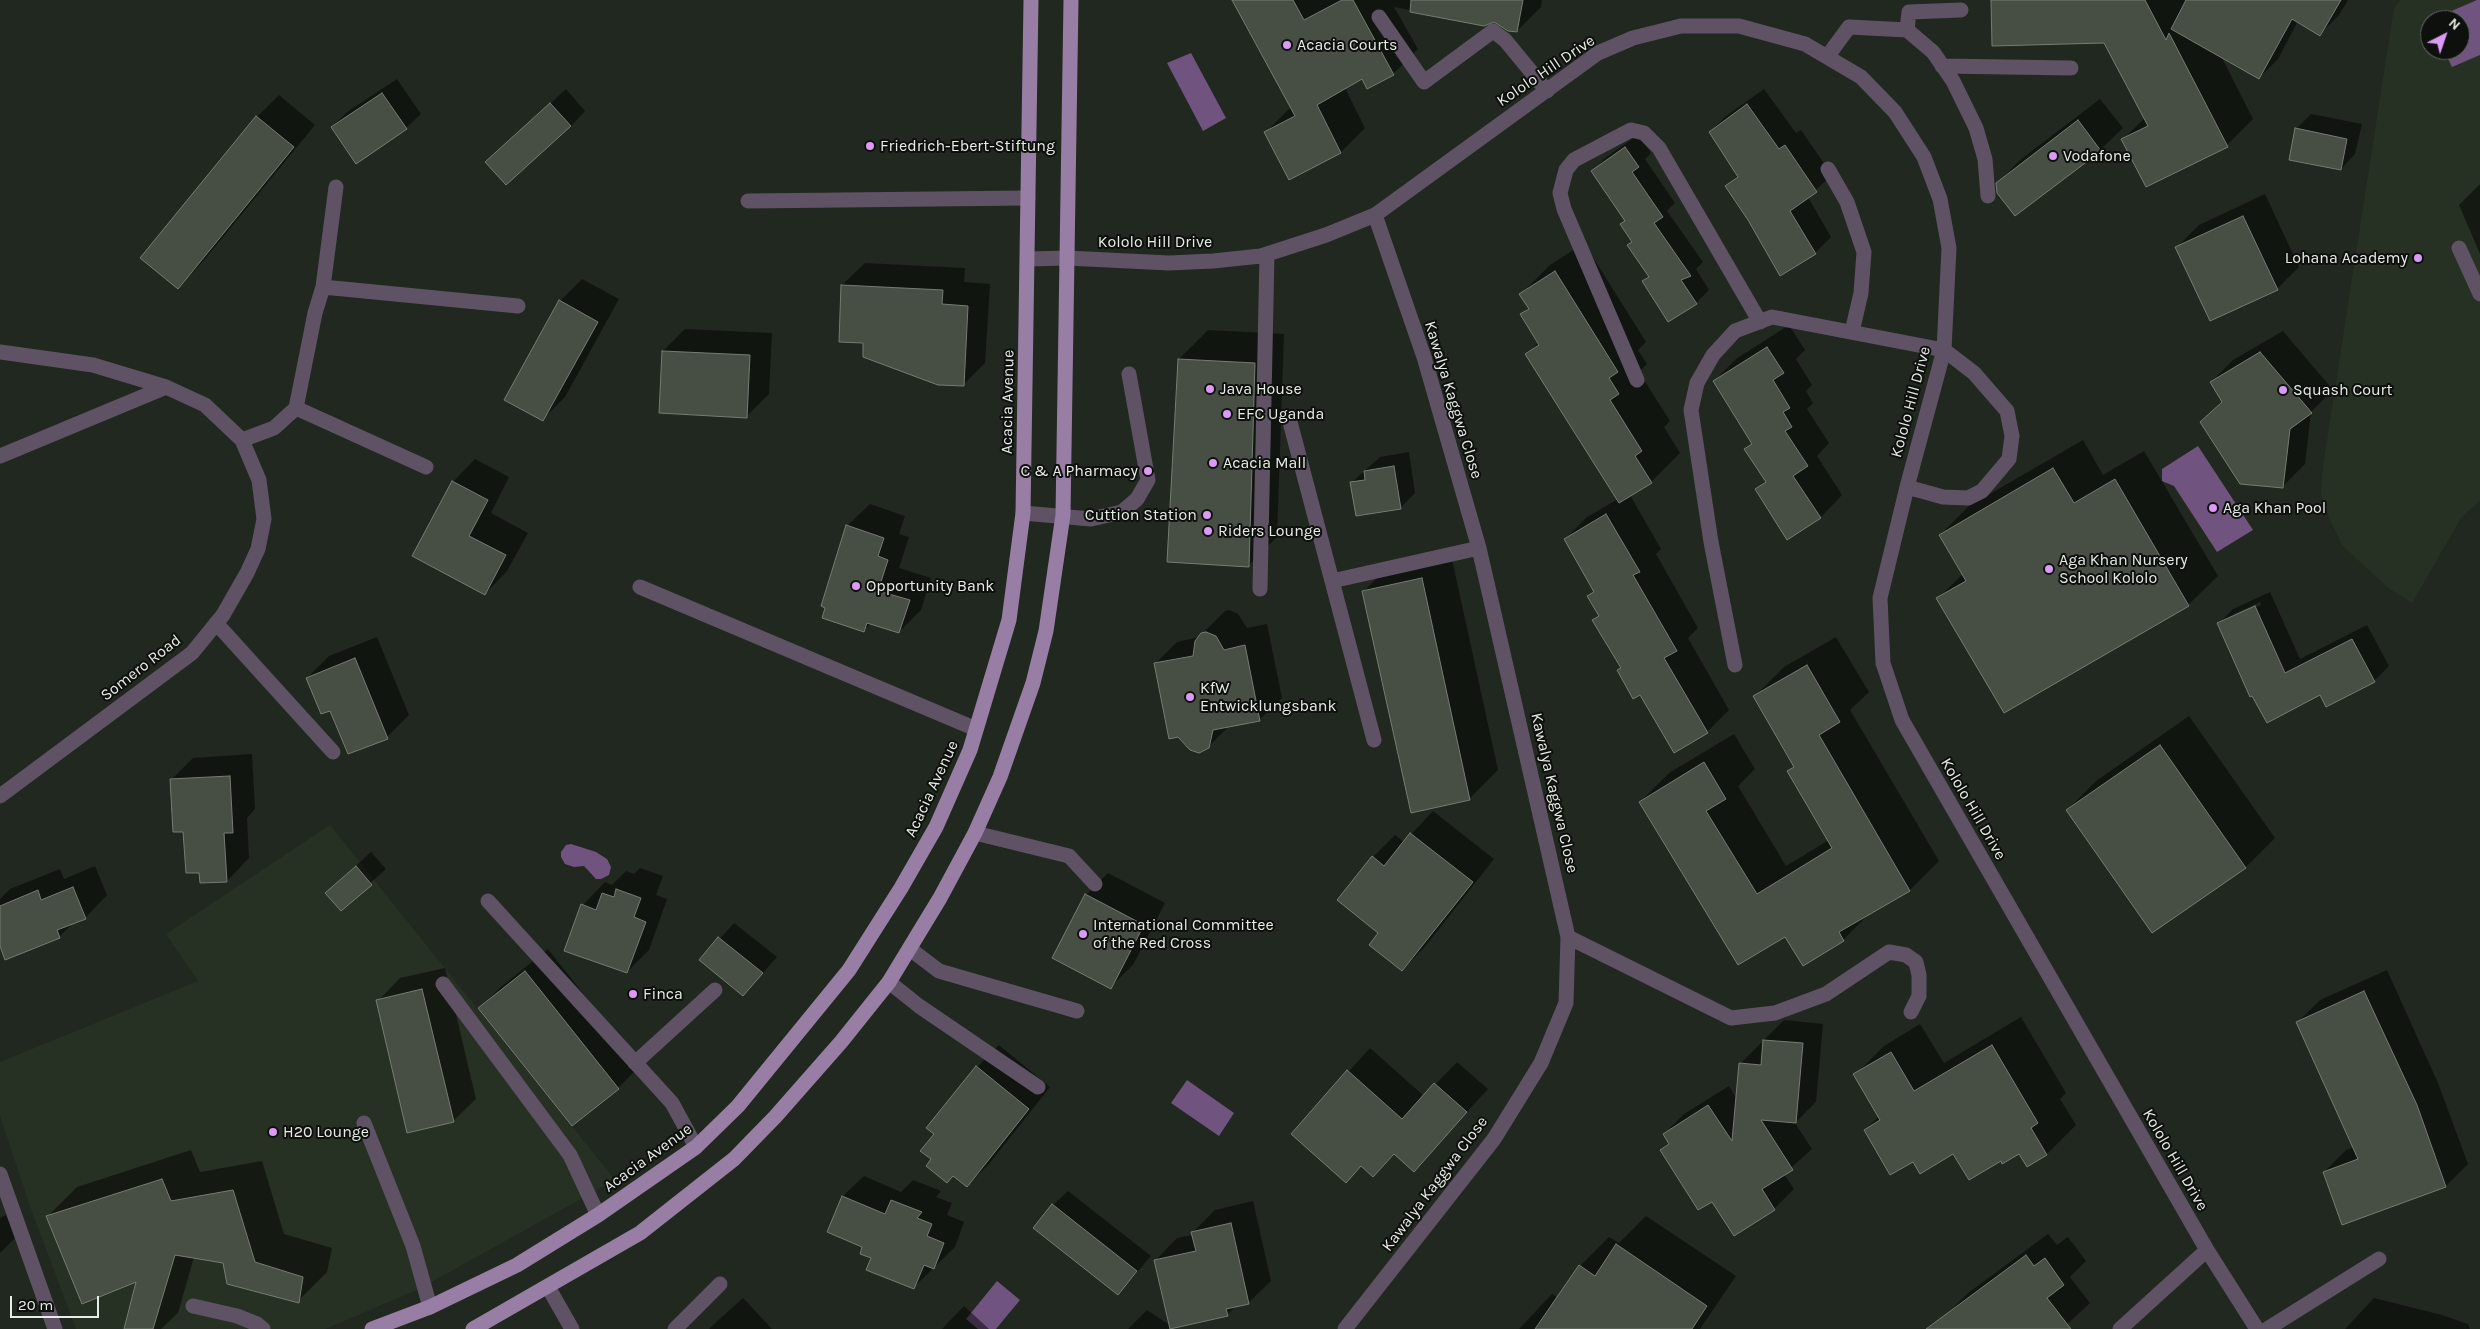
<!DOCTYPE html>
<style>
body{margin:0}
#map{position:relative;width:2480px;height:1329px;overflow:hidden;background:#21281f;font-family:Karla,sans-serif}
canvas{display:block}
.north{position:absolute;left:2420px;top:10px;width:50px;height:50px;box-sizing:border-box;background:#0d100c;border:1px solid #656863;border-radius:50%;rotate:41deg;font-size:14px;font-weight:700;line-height:20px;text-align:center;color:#e8ece6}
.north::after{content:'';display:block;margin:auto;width:18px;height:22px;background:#da9af6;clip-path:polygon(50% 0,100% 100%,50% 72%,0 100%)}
.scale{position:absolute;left:10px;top:1296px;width:89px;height:22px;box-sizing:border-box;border:2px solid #e8ece6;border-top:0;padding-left:6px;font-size:15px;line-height:18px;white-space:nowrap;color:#e8ece6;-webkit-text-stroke:4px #0d100c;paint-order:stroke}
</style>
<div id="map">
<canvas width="2480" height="1329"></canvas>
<div class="north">N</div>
<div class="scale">20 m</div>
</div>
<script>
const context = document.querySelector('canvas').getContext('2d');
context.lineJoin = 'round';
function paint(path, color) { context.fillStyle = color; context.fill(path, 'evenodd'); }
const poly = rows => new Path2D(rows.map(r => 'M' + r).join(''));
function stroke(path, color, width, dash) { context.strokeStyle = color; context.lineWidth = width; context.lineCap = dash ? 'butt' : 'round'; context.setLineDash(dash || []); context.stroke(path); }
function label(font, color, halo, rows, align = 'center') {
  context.font = font + ' Karla,sans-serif'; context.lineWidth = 4; context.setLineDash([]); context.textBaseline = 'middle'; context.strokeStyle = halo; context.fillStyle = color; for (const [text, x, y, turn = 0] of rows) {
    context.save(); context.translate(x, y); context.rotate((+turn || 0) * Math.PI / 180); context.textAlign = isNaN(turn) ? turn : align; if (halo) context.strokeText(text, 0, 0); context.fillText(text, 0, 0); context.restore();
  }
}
paint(poly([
 [2400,0,2480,0,2480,500,2461,518,2412,603,2387,587,2342,545,2331,522,2321,495,2323,466,2394,8],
 [2430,20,2460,20,2460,50,2430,50],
 [330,825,615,1180,417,1290,325,1329,76,1329,31,1209,0,1116,0,1062,198,981,166,934]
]), '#263123');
paint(poly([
 [2477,0,2480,0,2480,55,2452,67,2444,50,2460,50,2460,20,2431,20],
 [1191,53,1226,118,1203,131,1167,63],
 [2198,446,2253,530,2217,552,2174,486,2162,481,2162,469],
 [571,844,596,852,607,859,611,867,609,875,601,879,596,879,584,866,574,867,565,864,561,857,561,852,566,845],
 [1187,1080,1234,1113,1219,1136,1171,1103],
 [997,1281,1020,1300,996,1329,978,1329,966,1319]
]), '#71537f');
paint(poly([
 [1233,0,1542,0,1541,7,1517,31,1494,20,1484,25,1394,7,1418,49,1393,74,1362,77,1345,88,1365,128,1341,152,1289,178,1266,132,1292,106],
 [1993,0,2185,0,2186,2,2187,0,2348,0,2339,15,2320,34,2298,21,2278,59,2259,78,2221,56,2253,119,2227,145,2123,139,2145,118,2105,42],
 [397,79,421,114,406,128,332,127,347,112],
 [566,89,585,111,571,126,487,162],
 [1764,89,1796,133,1801,130,1832,175,1808,197,1831,237,1815,253,1771,256,1726,186,1738,175,1710,132,1726,116],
 [279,95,315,125,200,265,178,287,257,117],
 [2100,99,2123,128,2100,150,2016,215,1998,183,2020,160],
 [2311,114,2362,124,2355,154,2341,169,2296,129],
 [1638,135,1651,153,1645,159,1675,203,1667,211,1703,262,1696,269,1709,290,1696,303,1669,321,1644,281,1650,275,1629,245,1633,241,1626,220,1593,171,1605,158],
 [2480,184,2480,254,2459,205],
 [2265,194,2299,267,2277,289,2177,247,2199,225],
 [1584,243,1646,342,1638,350,1647,364,1639,372,1670,421,1664,427,1680,453,1651,482,1630,495,1661,549,1656,554,1698,628,1688,638,1729,710,1707,732,1640,694,1618,671,1622,667,1594,620,1599,614,1589,596,1595,590,1565,539,1587,517,1618,499,1527,354,1539,342,1521,315,1529,307,1521,294,1550,265],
 [865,263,965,268,964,282,990,284,985,363,963,385,865,342,842,285],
 [582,279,619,299,565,397,542,420,560,301],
 [1789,325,1805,350,1796,359,1812,385,1806,391,1813,403,1807,409,1829,443,1817,456,1842,495,1820,518,1757,489,1766,480,1746,449,1753,442,1714,381,1736,359],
 [685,329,772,333,769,394,747,416,663,351],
 [1208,330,1284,334,1277,537,1248,566,1179,359],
 [2283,331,2333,390,2311,412,2305,464,2282,487,2201,422,2223,400,2211,382,2233,360],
 [2083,440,2103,475,2144,451,2218,576,2188,605,2005,712,1938,598,1963,574,1940,535,1969,506],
 [1409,452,1415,493,1400,508,1352,482,1380,457],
 [475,459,509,477,491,513,528,533,507,571,485,594,414,556,453,482],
 [870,504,905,516,899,534,909,537,899,568,931,578,921,610,899,632,871,623,864,630,847,526],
 [1450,550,1498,770,1469,799,1364,591,1393,562],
 [2270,592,2300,659,2367,625,2389,666,2374,681,2320,694,2267,721,2218,624,2233,609],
 [2260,602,2261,605,2234,617,2234,614],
 [1229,610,1238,614,1247,628,1267,624,1282,698,1259,720,1229,726,1208,747,1155,664,1177,642,1199,637,1225,611],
 [377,637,409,715,387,737,307,678,329,656],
 [1836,637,1869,692,1850,710,1939,861,1910,890,1871,912,1843,940,1803,964,1785,935,1640,802,1669,773,1734,734,1755,769,1738,786,1786,866,1829,840,1789,771,1795,765,1755,696,1784,667],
 [2189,716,2275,838,2246,867,2152,932,2067,810,2096,781],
 [252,754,255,809,247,818,249,858,227,881,201,882,200,871,184,830,171,780,193,758],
 [1433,811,1494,859,1424,948,1402,970,1380,933,1373,857,1395,835,1404,842],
 [371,852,386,869,341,909,326,893],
 [95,866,107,895,85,918,74,922,59,937,0,943,0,899,10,889,60,869,64,879],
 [640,868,663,876,656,895,667,899,649,950,627,972,566,950,583,905,605,882,612,885,626,871,634,874],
 [1108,873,1165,903,1133,965,1110,987,1086,895],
 [734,923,777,957,743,995,701,960],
 [548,949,640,1066,618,1088,479,1008,502,986],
 [445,968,476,1099,453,1121,378,1001,400,978],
 [2387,970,2438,1083,2468,1164,2446,1186,2324,1172,2346,1150,2354,1147,2298,1022,2320,1000],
 [2021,1017,2066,1093,2060,1099,2076,1125,2047,1154,2028,1165,2020,1152,2002,1160,1954,1153,1913,1160,1865,1130,1879,1116,1855,1075,1884,1046,1920,1024,1944,1063],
 [1784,1020,1823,1024,1816,1102,1795,1123,1812,1149,1784,1174,1794,1189,1774,1209,1713,1200,1661,1150,1669,1142,1664,1134,1684,1114,1729,1086,1737,1099,1741,1063,1761,1043,1764,1043,1764,1040],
 [999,1045,1050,1087,989,1164,967,1186,933,1159,935,1134,977,1067],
 [1370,1048,1424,1096,1457,1062,1488,1089,1414,1170,1395,1154,1373,1175,1362,1165,1346,1181,1292,1134],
 [191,1150,200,1172,262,1161,284,1234,332,1248,327,1272,298,1301,224,1262,194,1257,178,1313,161,1329,126,1329,138,1280,48,1216,77,1187],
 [864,1176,901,1192,913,1180,941,1191,936,1197,952,1203,947,1215,964,1222,955,1247,914,1287,872,1258,864,1246,828,1231,843,1196],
 [1068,1191,1151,1256,1118,1294,1053,1205],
 [1253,1201,1271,1281,1248,1303,1237,1305,1227,1315,1173,1328,1175,1329,1128,1329,1147,1310,1171,1326,1155,1261,1177,1238,1193,1235,1193,1232,1215,1210],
 [6,1215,15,1238,0,1253,0,1218],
 [1646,1216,1736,1276,1700,1329,1519,1329,1552,1294,1558,1298,1580,1266,1609,1237,1619,1243],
 [2048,1234,2057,1245,2068,1237,2086,1261,2070,1277,2090,1303,2062,1329,1956,1329,1946,1315,1968,1293],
 [743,1298,772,1329,709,1329,714,1324],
 [2374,1298,2442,1315,2468,1324,2470,1329,2345,1329],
 [964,1306,989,1329,942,1329]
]), '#0007');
const building = poly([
 [1232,0,1293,0,1304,20,1342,0,1353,0,1394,75,1367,89,1362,79,1317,105,1341,153,1289,180,1264,132,1295,116,1232,0],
 [1411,0,1523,0,1517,32,1508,31,1494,22,1484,26,1410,12,1411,0],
 [1991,0,2145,0,2166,40,2169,33,2228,147,2146,187,2121,139,2148,126,2104,43,1992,46,1991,0],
 [2186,0,2341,0,2320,36,2292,19,2259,79,2171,29,2186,0],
 [382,93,407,129,356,164,331,127,382,93],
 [550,103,571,126,506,185,485,162,550,103],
 [1747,104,1779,149,1785,145,1817,192,1790,211,1816,254,1780,276,1748,220,1725,186,1738,177,1709,132,1747,104],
 [256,116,294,147,178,289,140,258,256,116],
 [2078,120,2101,151,2015,216,1997,193,1996,183,2078,120],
 [2295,128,2347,139,2341,170,2289,160,2295,128],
 [1625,147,1639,167,1632,172,1663,217,1654,223,1691,276,1681,280,1697,304,1668,322,1642,281,1649,277,1627,245,1632,242,1620,224,1625,221,1591,171,1625,147],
 [2243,216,2278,290,2210,321,2175,247,2243,216],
 [1555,271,1618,372,1609,378,1619,394,1610,400,1642,451,1635,456,1652,483,1619,503,1525,354,1539,345,1520,314,1529,309,1519,294,1555,271],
 [841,285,943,290,942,304,968,306,964,386,938,385,863,357,863,343,839,342,841,285],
 [559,300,598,322,543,421,504,400,559,300],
 [1767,347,1784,373,1773,380,1790,408,1783,412,1792,427,1785,431,1808,466,1793,476,1821,518,1787,540,1755,489,1766,482,1744,449,1752,444,1713,381,1767,347],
 [662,351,750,355,747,418,659,413,662,351],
 [2260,352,2312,413,2290,429,2283,488,2240,484,2200,422,2222,402,2210,382,2260,352],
 [1178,359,1255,363,1249,567,1167,562,1178,359],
 [1394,466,1401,509,1356,516,1350,482,1365,480,1364,471,1394,466],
 [2053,468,2074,503,2115,479,2189,606,2004,713,1936,598,1966,581,1939,535,2053,468],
 [452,481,488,500,469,536,506,555,485,595,412,556,452,481],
 [1606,514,1640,572,1633,575,1677,651,1664,658,1708,733,1674,753,1640,695,1633,699,1617,670,1621,668,1592,620,1599,616,1587,596,1594,592,1564,539,1606,514],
 [846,525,884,538,878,556,888,560,878,591,910,600,899,633,867,623,864,632,822,618,825,608,821,606,846,525],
 [1422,578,1470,800,1411,813,1362,591,1422,578],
 [2255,606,2285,673,2352,639,2375,682,2326,707,2320,695,2267,723,2252,696,2250,697,2217,623,2255,606],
 [1206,632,1216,636,1224,650,1245,645,1260,721,1213,730,1209,748,1199,753,1190,750,1178,737,1169,739,1154,663,1193,656,1195,641,1201,633,1206,632],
 [355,658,388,739,348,754,330,711,321,714,306,678,355,658],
 [1807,665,1840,722,1819,735,1910,891,1839,932,1844,941,1803,966,1785,937,1738,965,1639,802,1704,762,1726,799,1706,811,1757,894,1832,848,1787,771,1794,767,1753,696,1807,665],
 [2160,745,2246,868,2152,933,2066,810,2160,745],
 [230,776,233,833,224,833,227,882,200,883,199,873,186,873,183,832,173,832,170,779,230,776],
 [1410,833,1473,882,1402,971,1369,945,1378,933,1337,900,1372,856,1384,866,1410,833],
 [356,866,372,885,341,911,325,893,356,866],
 [73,887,86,919,57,930,60,938,5,960,0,946,0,906,38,890,41,900,73,887],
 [616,889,641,898,634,917,646,922,627,973,564,951,581,904,596,910,602,893,614,897,616,889],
 [1085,894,1144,925,1111,989,1052,958,1085,894],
 [718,937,763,973,743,996,699,960,718,937],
 [525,971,619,1089,572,1126,478,1008,525,971],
 [422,989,454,1122,407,1133,376,1000,422,989],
 [2364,991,2417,1105,2446,1187,2342,1225,2323,1172,2358,1159,2296,1022,2364,991],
 [1763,1040,1803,1043,1796,1123,1761,1120,1793,1170,1762,1189,1775,1210,1734,1236,1712,1202,1698,1210,1660,1150,1669,1144,1663,1134,1708,1105,1732,1141,1739,1063,1761,1065,1763,1040],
 [1992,1045,2038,1123,2031,1128,2047,1155,2027,1167,2019,1154,2002,1164,2001,1161,1969,1180,1953,1154,1920,1174,1913,1162,1890,1175,1864,1130,1880,1120,1853,1074,1891,1052,1914,1091,1992,1045],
 [976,1066,1029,1109,967,1187,953,1176,947,1183,926,1166,931,1159,920,1151,934,1134,926,1128,976,1066],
 [1347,1070,1402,1119,1434,1083,1467,1112,1414,1172,1394,1154,1373,1177,1361,1166,1346,1183,1291,1134,1347,1070],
 [162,1179,171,1201,233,1190,255,1262,303,1277,299,1303,227,1284,223,1263,175,1255,153,1329,124,1329,136,1282,82,1304,46,1216,162,1179],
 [842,1196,885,1214,891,1200,922,1212,917,1218,932,1224,927,1236,944,1243,934,1269,924,1265,914,1289,866,1270,871,1258,860,1254,862,1247,827,1232,842,1196],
 [1052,1204,1137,1271,1118,1295,1033,1228,1052,1204],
 [1231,1223,1249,1304,1226,1309,1228,1316,1170,1329,1154,1260,1196,1251,1191,1232,1231,1223],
 [1616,1244,1707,1306,1692,1329,1535,1329,1579,1265,1595,1276,1616,1244],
 [2026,1255,2034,1266,2045,1258,2064,1285,2047,1298,2071,1329,1926,1329,2026,1255]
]);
paint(building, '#474f45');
stroke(building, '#757d72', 1);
stroke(poly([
 [1379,17,1424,82,1493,31,1505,40,1547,91],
 [1907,30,1909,12,1961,10],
 [1827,57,1849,27,1907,30,1933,52,1953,81,1976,128,1985,159,1988,196],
 [1942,66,2071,68],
 [1828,169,1847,202,1864,252,1861,293,1852,332],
 [748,201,1028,198],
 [2459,248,2480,294],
 [1028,259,1067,258,1169,263,1213,261,1261,256,1326,235,1375,215,1598,53,1633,38,1681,26,1739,26,1805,44,1861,77,1895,112,1924,157,1940,199,1949,248,1944,350,1907,487,1880,598,1883,663,1902,720,2207,1250,2257,1329],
 [323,287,518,306],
 [0,352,93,365,166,387,205,405,242,440,259,480,264,519,258,549,247,573,223,615,192,653,0,796],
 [1637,380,1564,209,1560,193,1566,170,1574,160,1631,130,1644,133,1659,148,1760,322],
 [296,408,426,467],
 [1290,422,1374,740],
 [242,440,274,428,296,408,315,313,323,287,336,187],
 [0,456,166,387],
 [1023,513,1091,519,1122,512,1137,499,1148,480,1129,374],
 [1332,581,1479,548],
 [640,587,976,729],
 [1260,589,1267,254],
 [216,623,333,752],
 [1735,665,1711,542,1691,410,1697,383,1713,355,1735,331,1772,317,1944,350,1974,373,2007,411,2012,436,2009,459,1982,491,1968,498,1943,497,1907,487],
 [975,833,1069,856,1095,884],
 [488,901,672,1103,696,1147],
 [1568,937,1731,1018,1775,1013,1826,994,1889,952,1906,955,1916,962,1919,975,1919,996,1911,1012],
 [910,949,939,971,1077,1011],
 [889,982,919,1006,1038,1087],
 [443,984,570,1155,598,1215],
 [635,1063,715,990],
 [364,1123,413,1246,430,1307],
 [0,1174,55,1329],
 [548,1287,572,1329],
 [193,1306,237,1316,257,1324,263,1329],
 [675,1329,720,1284],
 [1345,1329,1494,1139,1541,1063,1566,1003,1568,937,1479,548,1424,357,1375,215],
 [2120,1329,2207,1250],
 [2267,1329,2379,1259]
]), '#5f5265', 15);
stroke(poly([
 [372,1329,430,1307,517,1265,598,1215,696,1147,738,1106,849,970,901,888,936,827,970,750,1009,620,1023,513,1031,0],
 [473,1329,640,1233,734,1159,775,1117,841,1042,889,982,940,898,975,833,1000,777,1033,683,1046,631,1063,515,1071,0]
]), '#987da4', 15);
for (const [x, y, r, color] of [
 [1287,45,5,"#da9af6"],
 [870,146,5,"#da9af6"],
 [2053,156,5,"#da9af6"],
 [2418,258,5,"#da9af6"],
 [1210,389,5,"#da9af6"],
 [2283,390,5,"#da9af6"],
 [1227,414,5,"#da9af6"],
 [1213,463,5,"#da9af6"],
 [1148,471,5,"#da9af6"],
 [2213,508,5,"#da9af6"],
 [1207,515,5,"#da9af6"],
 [1208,531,5,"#da9af6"],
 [2049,569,5,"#da9af6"],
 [856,586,5,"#da9af6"],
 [1190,697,5,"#da9af6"],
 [1083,934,5,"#da9af6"],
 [633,994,5,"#da9af6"],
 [273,1132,5,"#da9af6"]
]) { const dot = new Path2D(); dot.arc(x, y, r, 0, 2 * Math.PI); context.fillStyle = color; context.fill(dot); stroke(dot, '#0d100c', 2); }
label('16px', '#e8ece6', '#0d100c', [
 ["Acacia Courts",1297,45],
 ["Friedrich-Ebert-Stiftung",880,146],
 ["Vodafone",2063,156],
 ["Lohana Academy",2408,258,"right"],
 ["Java House",1220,389],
 ["Squash Court",2293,390],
 ["EFC Uganda",1237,414],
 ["Acacia Mall",1223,463],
 ["C & A Pharmacy",1138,471,"right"],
 ["Aga Khan Pool",2223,508],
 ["Cuttion Station",1197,515,"right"],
 ["Riders Lounge",1218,531],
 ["Aga Khan Nursery",2059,560],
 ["School Kololo",2059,578],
 ["Opportunity Bank",866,586],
 ["KfW",1200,688],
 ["Entwicklungsbank",1200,706],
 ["International Committee",1093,925],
 ["of the Red Cross",1093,943],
 ["Finca",643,994],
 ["H20 Lounge",283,1132]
], 'left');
label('16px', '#e8ece6', '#0d100c', [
 ["Kololo Hill Drive",1546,71,-34],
 ["Kololo Hill Drive",1155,242],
 ["Kawalya Kaggwa Close",1453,400,73],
 ["Acacia Avenue",1008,402,-89],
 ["Kololo Hill Drive",1911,402,-75],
 ["Somero Road",141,668,-38],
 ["Acacia Avenue",932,789,-65],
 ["Kawalya Kaggwa Close",1554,793,77],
 ["Kololo Hill Drive",1973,809,60],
 ["Acacia Avenue",648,1158,-36],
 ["Kololo Hill Drive",2175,1160,60],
 ["Kawalya Kaggwa Close",1435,1184,-53]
]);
</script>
